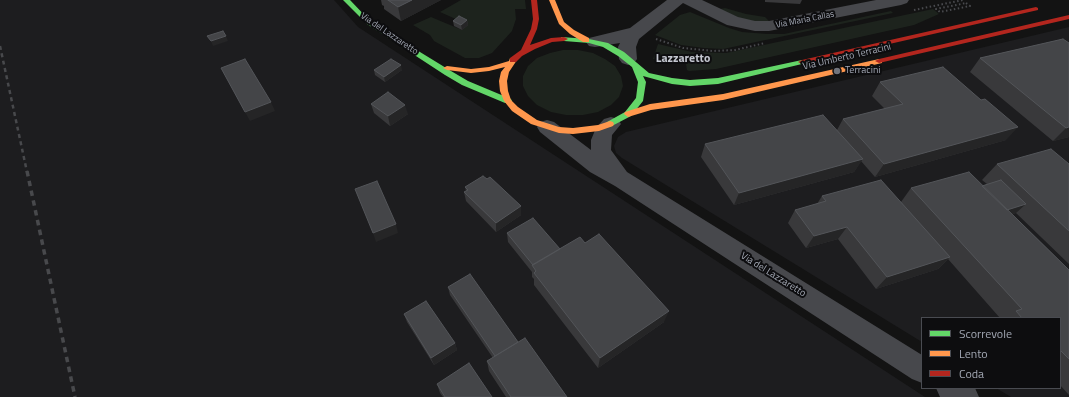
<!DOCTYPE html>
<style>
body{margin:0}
#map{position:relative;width:1069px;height:397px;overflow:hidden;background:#131313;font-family:"Titillium Web",sans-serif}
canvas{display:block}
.legend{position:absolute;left:921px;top:317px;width:140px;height:72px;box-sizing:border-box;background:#0d0d0f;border:1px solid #494b51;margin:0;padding:5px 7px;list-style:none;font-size:12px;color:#a3a8b4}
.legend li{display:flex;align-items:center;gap:8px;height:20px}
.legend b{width:20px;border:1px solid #494b51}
</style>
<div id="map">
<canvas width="1069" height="397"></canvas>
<ul class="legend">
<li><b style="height:5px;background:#63d668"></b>Scorrevole</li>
<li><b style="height:5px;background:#ff974d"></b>Lento</li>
<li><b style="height:5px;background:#b3261e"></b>Coda</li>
</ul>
</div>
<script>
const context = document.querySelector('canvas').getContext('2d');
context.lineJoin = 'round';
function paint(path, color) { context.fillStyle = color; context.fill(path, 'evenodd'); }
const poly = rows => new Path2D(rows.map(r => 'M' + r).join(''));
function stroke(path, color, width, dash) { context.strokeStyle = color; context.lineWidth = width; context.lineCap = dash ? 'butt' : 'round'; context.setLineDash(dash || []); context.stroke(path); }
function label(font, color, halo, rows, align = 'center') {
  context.font = font + ' "Titillium Web",sans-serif'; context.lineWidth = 4; context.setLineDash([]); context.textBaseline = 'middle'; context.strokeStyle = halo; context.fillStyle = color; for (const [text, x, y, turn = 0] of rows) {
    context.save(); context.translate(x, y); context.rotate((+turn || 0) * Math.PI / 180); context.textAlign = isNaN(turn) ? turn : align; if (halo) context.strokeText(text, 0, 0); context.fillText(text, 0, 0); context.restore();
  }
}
paint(poly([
 [0,0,334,0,358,27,925,397,0,397],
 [1069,27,1069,397,1011,397,996,388,1060,388,1060,318,922,318,922,342,622,158,616,153,614,146,618,137,626,132]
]), '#1d1d1f');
paint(poly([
 [461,0,525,0,526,9,515,9,516,19,512,31,492,53,479,58,465,58,434,41,430,35,413,25,431,17,462,30,467,24,440,12],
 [725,8,746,14,765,17,769,21,758,22,742,19,720,9],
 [933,9,939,14,914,25,716,69,689,71,687,70,686,64,653,59,658,44,692,52,726,53],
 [891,11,893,13,723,49,704,48,681,45,655,35,680,15,690,12,729,28,742,32,767,34,784,34],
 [563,50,578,50,593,53,605,59,615,66,621,76,623,86,619,97,611,105,598,112,583,115,566,115,551,112,537,105,528,96,523,86,523,76,528,66,537,58,550,53]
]), '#1d231d');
stroke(poly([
 [966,3,970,6,940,12,936,9,966,3],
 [914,10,963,0],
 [656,39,683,48,713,51,735,50,765,43]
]), '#494a4e', 2, [1.5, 2.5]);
paint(poly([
 [667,0,702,0,738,17,755,21,769,21,876,0,909,0,907,3,901,5,769,31,755,31,727,25,683,3,639,39,636,47,637,59,634,63,628,65,622,63,619,59,618,47,620,43,595,47,589,46,586,42,589,38,630,28,667,0],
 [611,117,618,119,621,124,612,135,611,150,627,172,922,355,922,383,912,379,615,186,590,172,540,132,537,127,540,122,547,120,554,122,591,150,591,140,596,128,604,119,611,117],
 [936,388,975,388,979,397,940,397,936,388]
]), '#47484c');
paint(poly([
 [343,0,350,0,371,22,451,71,468,81,511,99,512,101,511,103,505,103,462,85,445,75,367,24,343,0],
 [561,37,589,39,608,43,624,52,649,73,672,78,690,80,718,78,802,60,806,62,802,64,718,84,690,86,672,84,643,76,646,82,643,101,631,116,610,127,607,126,606,124,607,122,625,112,636,98,638,82,632,67,618,56,603,47,589,43,564,41,561,41,561,37]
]), '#63d668');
paint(poly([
 [549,0,555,0,564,22,574,30,589,38,589,42,583,42,570,34,559,24,549,0],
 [510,58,513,58,517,60,509,72,507,81,508,91,511,100,518,107,537,120,559,127,573,128,598,125,610,121,613,122,614,124,613,126,599,131,573,134,559,133,531,124,512,111,504,101,500,91,499,81,501,72,505,67,489,71,471,73,447,70,443,68,447,66,471,69,489,67,509,61,510,58],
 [879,59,882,59,882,63,723,100,651,110,628,117,624,114,625,112,650,104,723,94,879,59]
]), '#ff974d');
paint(poly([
 [531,0,537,0,539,19,537,29,530,45,551,38,564,37,568,39,564,41,552,42,535,49,522,56,516,62,510,62,510,58,521,50,531,29,533,19,531,0],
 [1036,7,1038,8,1038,10,802,64,798,62,802,60,1036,7],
 [1069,15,1069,19,879,63,875,61,879,59,1069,15]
]), '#b3261e');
stroke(poly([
 [0,46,27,172]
]), '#48494c', 2.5, [4, 3.5]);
stroke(poly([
 [27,171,75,397]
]), '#48494c', 3.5, [5.5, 4.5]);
paint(poly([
 [381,0,441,0,401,21,384,9,384,6,382,5],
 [765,0,802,0,800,4,765,2],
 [467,20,468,25,462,30,454,26,453,21],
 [1063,39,1069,137,1053,141,970,72,980,58],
 [374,70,402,70,385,82,375,75],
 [880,82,981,100,1006,140,875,177,861,161,854,172,734,205,701,157,705,144,837,130,843,119,885,109,872,96],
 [371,104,408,114,390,126,374,113],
 [997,164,1069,164,1069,264,1016,213,1012,214,1069,270,1069,395,1060,385,1060,318,1000,318,948,259,938,269,876,289,838,239,806,248,788,223,795,210,817,204,822,196,901,202,911,188,982,186,987,184,982,180],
 [465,187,521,215,496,232,466,201,464,192,466,191],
 [507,233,560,249,585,243,664,322,598,368,534,285,534,279,532,277,532,272,508,242],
 [448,287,518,342,567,397,506,397,489,371,487,361,493,358,450,295],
 [404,314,455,343,457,350,434,365,407,322],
 [437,384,492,397,443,397,440,393]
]), '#39393b');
paint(poly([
 [412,0,441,0,401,21,398,7],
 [467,20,468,25,462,30,461,25],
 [226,36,228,41,213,46,211,41],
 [401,65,402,70,385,82,384,77],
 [271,102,275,111,250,121,245,112],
 [405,105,408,114,390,126,388,116],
 [1018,127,1006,140,875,177,884,164],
 [1069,127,1069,137,1053,141,1066,128],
 [863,159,854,172,734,205,739,193],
 [1026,204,1016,213,988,221,997,212],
 [521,206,521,215,496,232,496,223],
 [396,224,398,233,376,242,373,233],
 [847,227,838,239,806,248,814,236],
 [950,257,938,269,876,289,887,277],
 [669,311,664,322,598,368,600,358],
 [455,343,457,350,434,365,431,358]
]), '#252526');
const building = poly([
 [388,0,412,0,398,7,388,0],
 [459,16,467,20,461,25,453,21,459,16],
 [223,31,226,36,211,41,207,36,223,31],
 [1063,39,1069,43,1069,127,1066,128,980,58,1063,39],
 [245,59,271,102,245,112,221,68,245,59],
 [391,59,401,65,384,77,374,70,391,59],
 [943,67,981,100,985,99,1018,127,884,164,843,119,903,104,880,82,943,67],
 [388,92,405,105,388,116,371,104,388,92],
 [823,115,863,159,739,193,705,144,823,115],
 [1051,149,1069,164,1069,231,997,164,1051,149],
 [969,172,1069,270,1069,359,1060,350,1060,318,1022,318,1016,311,1022,309,911,188,969,172],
 [483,176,487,179,490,177,521,206,496,223,464,192,468,190,465,187,483,176],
 [881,180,950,257,887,277,847,227,814,236,795,210,826,201,822,196,881,180],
 [1001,180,1026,204,1007,210,982,186,1001,180],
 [377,181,396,224,373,233,355,189,377,181],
 [533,218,560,249,533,265,507,233,533,218],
 [599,234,669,311,600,358,534,273,536,271,532,265,580,237,585,243,599,234],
 [470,274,518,342,495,356,448,287,470,274],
 [426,301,455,343,431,358,404,314,426,301],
 [525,338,567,397,511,397,487,361,525,338],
 [469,363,492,397,445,397,437,384,469,363]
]);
paint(building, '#444548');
stroke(building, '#535559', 1);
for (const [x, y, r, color] of [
 [837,71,4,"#71747c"]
]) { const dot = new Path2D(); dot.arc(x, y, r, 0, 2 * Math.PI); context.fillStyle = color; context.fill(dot); stroke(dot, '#0d0d0f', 1.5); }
label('9px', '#a3a8b4', '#0d0d0f', [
 ["Via Maria Callas",805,20,-11],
 ["Via del Lazzaretto",389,34,34]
]);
label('10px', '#a3a8b4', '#0d0d0f', [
 ["Via Umberto Terracini",847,57,-13],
 ["Via del Lazzaretto",773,275,32]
]);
label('10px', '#a3a8b4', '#0d0d0f', [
 ["Terracini",845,71]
], 'left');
label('bold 12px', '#c4c7d0', '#0d0d0f', [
 ["Lazzaretto",683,59]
]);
</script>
